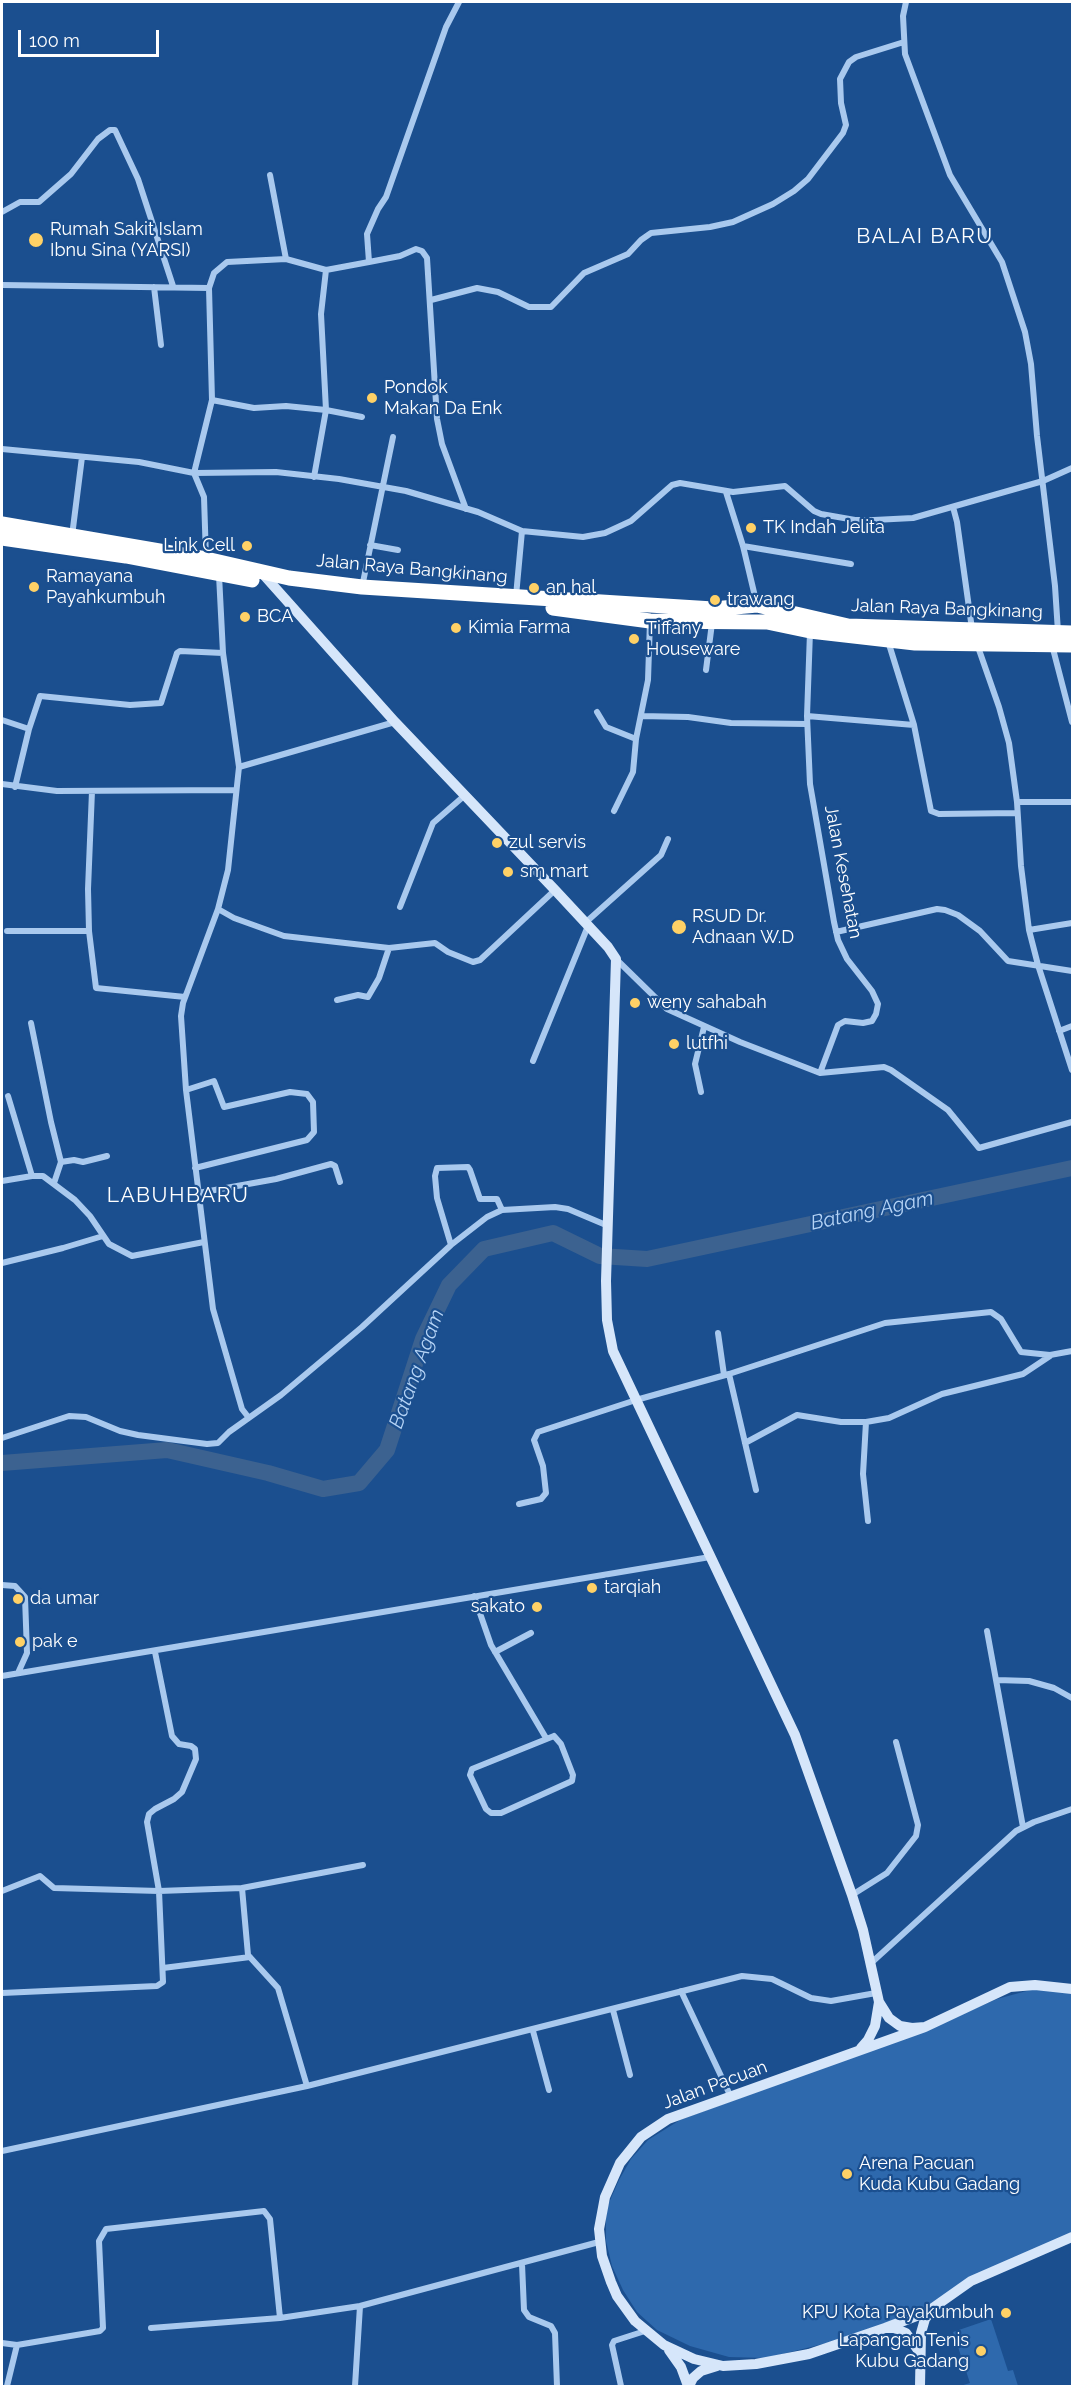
<!DOCTYPE html>
<style>
body{margin:0}
#map{position:relative;width:1074px;height:2388px;overflow:hidden;background:#1b4f8f;font-family:Raleway,sans-serif}
canvas{display:block}
.frame{position:absolute;inset:0;border:3px solid #fff;pointer-events:none}
.scale{position:absolute;left:18px;top:30px;width:141px;height:27px;box-sizing:border-box;border:3px solid #fff;border-top:0;padding-left:8px;font-size:18px;line-height:21px;white-space:nowrap;color:#fff;-webkit-text-stroke:4px #1b4f8f;paint-order:stroke}
</style>
<div id="map">
<canvas width="1074" height="2388"></canvas>
<div class="frame"></div>
<div class="scale">100 m</div>
</div>
<script>
const context = document.querySelector('canvas').getContext('2d');
context.lineJoin = 'round';
function paint(path, color) { context.fillStyle = color; context.fill(path, 'evenodd'); }
const poly = rows => new Path2D(rows.map(r => 'M' + r).join(''));
function stroke(path, color, width, dash) { context.strokeStyle = color; context.lineWidth = width; context.lineCap = dash ? 'butt' : 'round'; context.setLineDash(dash || []); context.stroke(path); }
function label(font, color, halo, rows, align = 'center') {
  context.font = font + ' Raleway,sans-serif'; context.lineWidth = 4.5; context.setLineDash([]); context.textBaseline = 'middle'; context.strokeStyle = halo; context.fillStyle = color; for (const [text, x, y, turn = 0] of rows) {
    context.save(); context.translate(x, y); context.rotate((+turn || 0) * Math.PI / 180); context.textAlign = isNaN(turn) ? turn : align; if (halo) context.strokeText(text, 0, 0); context.fillText(text, 0, 0); context.restore();
  }
}
paint(poly([
 [1034,1989,1072,1993,1072,2237,930,2305,887,2323,831,2342,766,2358,729,2357,690,2346,657,2330,637,2312,623,2290,612,2266,606,2241,606,2218,608,2205,619,2180,631,2159,648,2140,680,2120,926,2030,997,1999],
 [991,2319,1008,2371,1013,2370,1018,2386,960,2386,970,2383,953,2332]
]), '#2e69ad');
stroke(poly([
 [2,1463,167,1450,268,1473,323,1489,359,1483,387,1450,423,1339,449,1285,484,1249,553,1233,600,1256,647,1259,1072,1168]
]), '#3c6290', 16);
stroke(poly([
 [906,2,903,16,905,54,950,175,1002,262,1025,332,1031,364,1037,436,1055,586,1058,632],
 [270,175,286,259],
 [2,212,20,202,39,202,71,174,98,139,110,130,115,130,138,179,173,286],
 [369,262,400,256,416,249,422,251,427,258,437,419,442,444,466,509],
 [2,285,209,288],
 [154,287,161,345],
 [431,300,477,288,498,292,529,307,551,307,584,273,628,254,641,240,651,233,710,227,733,222,773,204,794,191,808,179,843,133,846,125,841,103,840,79,849,62,856,57,904,42],
 [212,400,254,408,286,406,326,410,362,417],
 [2,449,139,462,194,473,276,472,339,479,406,491,478,512,522,531,583,537,605,533,631,521,672,485,680,483,733,492,785,486,814,511,821,514,855,520,874,520,913,518,1043,481,1072,468],
 [314,477,326,410,321,314,326,270],
 [726,492,743,546,757,605],
 [953,507,957,522,972,629],
 [72,536,82,457],
 [370,545,398,550],
 [743,546,851,564],
 [206,558,204,497,194,473,212,400,209,288,214,273,227,262,286,259,326,270,369,262,367,234,378,209,386,197,446,27,459,2],
 [219,575,223,653,239,767,228,870,218,909,183,1003,181,1016,186,1090,213,1309,242,1409,249,1418],
 [362,587,393,437],
 [516,596,522,531],
 [810,632,807,716,810,784,834,922,838,940,847,959,872,991,878,1004,876,1014,872,1021,863,1023,845,1021,838,1025,820,1073],
 [888,641,914,725,931,811,939,814,1017,813],
 [977,644,999,707,1009,743,1017,802,1021,866,1029,930,1038,965,1072,1070],
 [1052,645,1072,722],
 [706,670,712,623],
 [597,712,606,727,636,739],
 [641,716,688,717,731,723,807,724],
 [807,716,914,725],
 [2,720,29,729,15,787],
 [29,729,40,696,130,705,161,703,177,653,180,651,223,653],
 [239,767,395,722],
 [2,784,57,791,236,790],
 [92,791,88,889,89,931,96,988,185,997],
 [1017,802,1072,802],
 [614,811,633,772,636,739,648,680,650,621],
 [400,907,433,823,464,796],
 [218,909,234,918,284,936,389,948,435,943,448,952,473,962,480,960,555,890],
 [585,923,661,855,668,839],
 [1029,930,1072,923],
 [7,931,89,931],
 [836,932,937,909,945,910,958,915,980,931,1008,961,1072,971],
 [617,960,667,1009,740,1042,820,1073,884,1067,891,1070,948,1110,979,1148,1072,1122],
 [337,1000,358,995,368,997,379,978,389,948],
 [31,1023,51,1122,61,1162],
 [1059,1031,1072,1026],
 [533,1061,588,926],
 [186,1090,214,1081,224,1107,290,1092,307,1094,313,1102,314,1132,307,1140,195,1168],
 [701,1092,695,1064,704,1027],
 [8,1096,32,1176],
 [2,1181,32,1176,43,1176,75,1200,90,1216,109,1244,132,1256,204,1242],
 [54,1183,61,1162,74,1160,83,1162,107,1156],
 [198,1193,276,1179,331,1164,335,1166,340,1182],
 [451,1245,437,1198,435,1176,437,1168,468,1167,470,1170,480,1199,497,1199,502,1210],
 [2,1263,63,1248,103,1236],
 [718,1333,724,1375],
 [729,1374,756,1490],
 [866,1422,863,1474,868,1521],
 [2,1438,69,1416,86,1417,120,1431,138,1435,207,1444,218,1443,229,1432,281,1395,362,1327,451,1245,487,1217,502,1210,555,1207,568,1209,606,1225],
 [745,1443,797,1415,841,1422,866,1422,889,1418,942,1394,1023,1374,1050,1356],
 [519,1504,541,1499,546,1493,543,1466,534,1440,538,1432,636,1400,729,1374,885,1323,991,1312,1001,1319,1021,1352,1050,1355,1072,1351],
 [2,1585,15,1586,25,1597,27,1653,18,1673],
 [474,1596,491,1645,546,1738],
 [987,1631,1023,1827],
 [495,1652,531,1633],
 [2,1676,710,1557],
 [997,1680,1029,1681,1054,1688,1072,1698],
 [554,1736,561,1744,573,1775,572,1781,501,1813,491,1813,486,1809,470,1775,472,1769,554,1736],
 [242,1888,363,1865],
 [2,1891,40,1876,54,1888,159,1891,242,1888,248,1955,278,1988,307,2086],
 [852,1895,887,1873,916,1836,918,1825,896,1742],
 [870,1964,1016,1831,1034,1822,1072,1809],
 [163,1968,250,1957],
 [681,1991,730,2095],
 [2,1993,157,1986,163,1982,159,1891,147,1822,149,1814,155,1809,174,1799,182,1792,196,1759,195,1749,191,1746,179,1744,172,1736,155,1652],
 [613,2010,630,2075],
 [533,2031,549,2090],
 [2,2151,307,2086,742,1976,772,1979,811,1998,831,2001,876,1993],
 [522,2264,524,2310,529,2317,551,2326,555,2333,557,2386],
 [151,2328,280,2318],
 [2,2343,17,2345],
 [7,2386,17,2345,100,2331,103,2328,99,2241,106,2229,264,2211,270,2219,280,2318,360,2306,599,2242],
 [355,2386,360,2306],
 [621,2386,612,2345,614,2341,645,2331]
]), '#a9c9ee', 6);
stroke(poly([
 [262,573,395,722,555,890,608,947,616,959,606,1281,607,1320,613,1351,795,1735,852,1895,863,1930,879,2002,889,2018,900,2026,912,2028,925,2027],
 [1072,1989,1035,1985,1010,1987,925,2027,668,2119,641,2137,620,2163,605,2197,599,2229,602,2256,611,2282,617,2296,635,2321,664,2345,694,2359,723,2366,756,2364,809,2354,885,2328,927,2312,971,2281,1072,2237],
 [861,2048,868,2040,875,2026,879,2002],
 [887,2328,894,2328,906,2333,920,2353],
 [669,2350,681,2367,688,2386],
 [689,2386,693,2378,701,2371,717,2366],
 [920,2386,921,2333,925,2319,933,2309]
]), '#d6e6fa', 10);
stroke(poly([
 [2,524,206,559,289,578,362,587,713,609,757,605,848,626,1072,633],
 [2,538,126,556,252,580],
 [553,608,650,621,767,622,810,631,915,643,1072,645]
]), '#fff', 15);
for (const [x, y, r, color] of [
 [36,240,8,"#ffd166"],
 [372,398,6,"#ffd166"],
 [751,528,6,"#ffd166"],
 [247,546,6,"#ffd166"],
 [34,587,6,"#ffd166"],
 [534,588,6,"#ffd166"],
 [715,600,6,"#ffd166"],
 [245,617,6,"#ffd166"],
 [456,628,6,"#ffd166"],
 [634,639,6,"#ffd166"],
 [497,843,6,"#ffd166"],
 [508,872,6,"#ffd166"],
 [679,927,8,"#ffd166"],
 [635,1003,6,"#ffd166"],
 [674,1044,6,"#ffd166"],
 [592,1588,6,"#ffd166"],
 [18,1599,6,"#ffd166"],
 [537,1607,6,"#ffd166"],
 [20,1642,6,"#ffd166"],
 [847,2174,6,"#ffd166"],
 [1006,2313,6,"#ffd166"],
 [981,2351,6,"#ffd166"]
]) { const dot = new Path2D(); dot.arc(x, y, r, 0, 2 * Math.PI); context.fillStyle = color; context.fill(dot); stroke(dot, '#1b4f8f', 2); }
label('18px', '#fff', '#1b4f8f', [
 ["Rumah Sakit Islam",50,230],
 ["Ibnu Sina (YARSI)",50,251],
 ["Pondok",384,388],
 ["Makan Da Enk",384,409],
 ["TK Indah Jelita",763,528],
 ["Link Cell",235,546,"right"],
 ["Ramayana",46,577],
 ["Payahkumbuh",46,598],
 ["an hal",546,588],
 ["trawang",727,600],
 ["BCA",257,617],
 ["Kimia Farma",468,628],
 ["Tiffany",646,629],
 ["Houseware",646,650],
 ["zul servis",509,843],
 ["sm mart",520,872],
 ["RSUD Dr.",692,917],
 ["Adnaan W.D",692,938],
 ["weny sahabah",647,1003],
 ["lutfhi",686,1044],
 ["tarqiah",604,1588],
 ["da umar",30,1599],
 ["sakato",525,1607,"right"],
 ["pak e",32,1642],
 ["Arena Pacuan",859,2164],
 ["Kuda Kubu Gadang",859,2185],
 ["KPU Kota Payakumbuh",994,2313,"right"],
 ["Lapangan Tenis",969,2341,"right"],
 ["Kubu Gadang",969,2362,"right"]
], 'left');
label('18px', '#fff', '#1b4f8f', [
 ["Jalan Raya Bangkinang",412,569,5],
 ["Jalan Raya Bangkinang",947,609,2],
 ["Jalan Kesehatan",843,872,79],
 ["Jalan Pacuan",715,2085,-20]
]);
label('italic 20px', '#b5d3f5', '#1b4f8f', [
 ["Batang Agam",872,1211,-12],
 ["Batang Agam",417,1369,-70]
]);
context.letterSpacing = '1.5px';
label('21px', '#fff', '#1b4f8f', [
 ["BALAI BARU",925,237],
 ["LABUHBARU",178,1196]
]);
context.letterSpacing = '0px';
</script>
